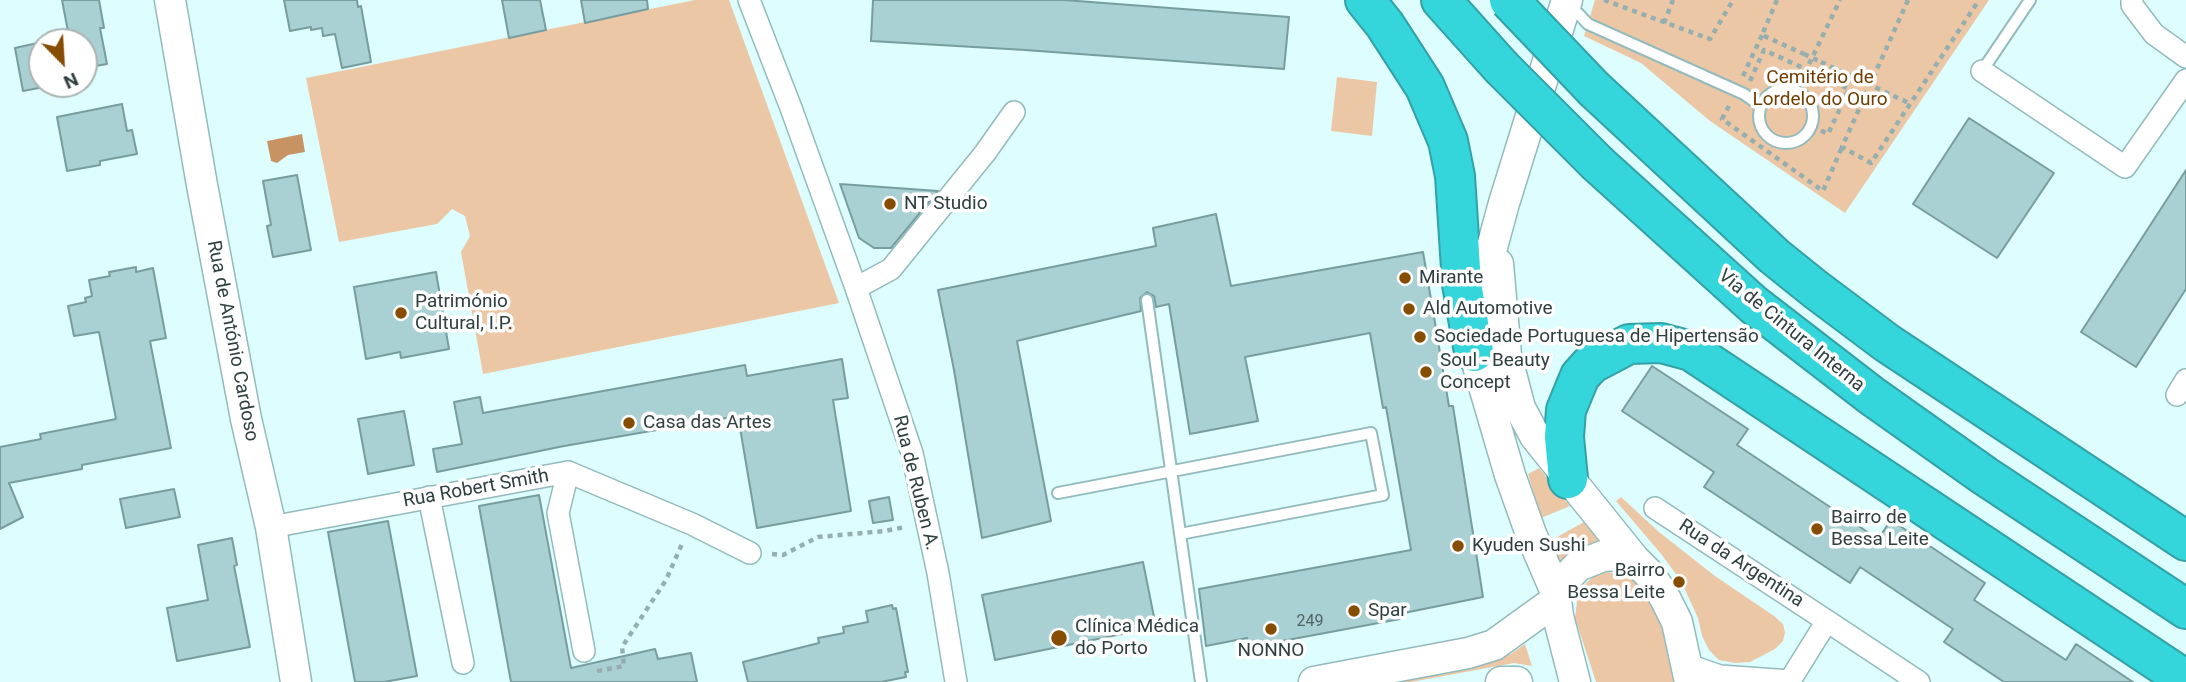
<!DOCTYPE html>
<meta charset="utf-8">
<style>
body{margin:0}
#map{position:relative;width:2186px;height:682px;overflow:hidden;background:#ddfdfe;font-family:Roboto,sans-serif}
canvas{display:block}
.north{position:absolute;left:28px;top:28px;width:70px;height:70px;box-sizing:border-box;background:#fff;border:2px solid #acb3b3;border-radius:50%;rotate:156deg;font-size:19px;font-weight:700;line-height:28px;text-align:center;color:#304040}
.north::after{content:'';display:block;margin:auto;width:24px;height:32px;background:#864d01;clip-path:polygon(50% 0,100% 100%,50% 72%,0 100%)}
</style>
<div id="map">
<canvas width="2186" height="682"></canvas>
<div class="north">N</div>
</div>
<script>
const context = document.querySelector('canvas').getContext('2d');
context.lineJoin = 'round';
function paint(path, color) { context.fillStyle = color; context.fill(path, 'evenodd'); }
const poly = rows => new Path2D(rows.map(r => 'M' + r).join(''));
function stroke(path, color, width, dash) { context.strokeStyle = color; context.lineWidth = width; context.lineCap = dash ? 'butt' : 'round'; context.setLineDash(dash || []); context.stroke(path); }
function label(font, color, halo, rows, align = 'center') {
  context.font = font + ' Roboto,sans-serif'; context.lineWidth = 7; context.setLineDash([]); context.textBaseline = 'middle'; context.strokeStyle = halo; context.fillStyle = color; for (const [text, x, y, turn = 0] of rows) {
    context.save(); context.translate(x, y); context.rotate((+turn || 0) * Math.PI / 180); context.textAlign = isNaN(turn) ? turn : align; if (halo) context.strokeText(text, 0, 0); context.fillText(text, 0, 0); context.restore();
  }
}
paint(poly([
 [695,0,729,0,839,303,483,374,461,252,470,236,465,216,452,209,437,224,339,242,306,78],
 [1595,0,1989,0,1845,213,1710,121,1641,63,1584,36],
 [1337,77,1377,82,1372,136,1331,131],
 [1539,468,1570,506,1541,518,1528,474],
 [1621,497,1659,532,1715,576,1774,616,1783,624,1785,633,1783,641,1775,649,1750,662,1735,663,1719,660,1709,650,1702,636,1698,618,1681,581,1662,555,1616,501],
 [1584,522,1598,535,1602,540,1600,544,1560,564,1550,541],
 [1607,572,1620,574,1636,581,1649,599,1661,620,1675,682,1596,682,1575,618,1578,593,1584,585,1593,577],
 [1525,644,1532,666,1514,663,1411,682,1379,682,1493,660,1511,654]
]), '#ecc7a6');
paint(poly([
 [302,134,305,152,288,155,277,163,271,161,267,141]
]), '#c89363');
const building = poly([
 [62,0,99,0,104,28,100,28,107,64,84,68,84,42,70,42,62,0],
 [284,0,357,0,358,7,361,6,371,62,342,68,335,34,323,36,322,28,311,30,311,27,290,31,284,0],
 [502,0,540,0,546,30,509,38,502,0],
 [581,0,647,0,648,9,585,23,581,0],
 [873,0,1064,0,1289,17,1284,69,1025,50,871,41,873,0],
 [42,42,42,84,44,87,23,91,15,48,42,42],
 [122,104,127,131,132,130,137,154,100,161,100,165,67,171,57,117,122,104],
 [1969,118,2054,173,1997,258,1913,204,1969,118],
 [2186,170,2186,289,2136,367,2081,332,2186,170],
 [297,175,311,250,273,257,267,226,271,225,263,181,297,175],
 [840,184,938,191,891,248,874,248,859,238,840,184],
 [1216,214,1231,286,1423,252,1449,406,1453,406,1483,597,1399,614,1400,619,1250,647,1247,638,1206,646,1199,589,1411,550,1386,407,1383,408,1370,333,1245,357,1258,421,1190,434,1169,304,1156,307,1154,296,1147,292,1140,298,1141,311,1017,341,1051,521,982,538,954,370,938,290,1156,246,1153,228,1216,214],
 [136,267,136,272,153,268,166,338,150,341,171,448,82,465,82,469,9,483,23,517,0,529,0,447,41,439,40,434,116,419,99,332,74,336,68,306,86,302,85,298,92,296,89,280,110,276,109,272,136,267],
 [436,272,449,349,401,358,400,352,366,359,354,287,436,272],
 [842,359,848,398,833,400,851,511,757,528,738,416,564,446,437,472,433,449,462,444,454,402,480,397,483,413,745,365,747,376,842,359],
 [1652,366,1748,429,1737,445,1878,539,1891,520,1985,583,1974,600,2066,660,2076,644,2133,682,2004,682,1944,642,1953,629,1860,567,1850,583,1704,487,1714,472,1622,411,1652,366],
 [404,411,414,465,368,474,358,419,404,411],
 [174,489,180,517,126,528,120,499,174,489],
 [539,495,571,668,655,649,658,659,691,653,697,682,511,682,479,506,539,495],
 [889,497,893,520,873,523,869,501,889,497],
 [388,521,417,676,384,682,355,682,328,532,388,521],
 [232,538,237,565,234,566,250,647,177,661,167,608,208,600,198,545,232,538],
 [1143,562,1156,627,995,660,982,595,1143,562],
 [892,605,893,609,896,608,908,672,905,672,906,677,881,682,748,682,743,662,819,643,818,638,844,633,843,627,868,622,866,611,892,605]
]);
paint(building, '#a9d0d2');
stroke(building, '#779d9e', 2);
const lane = poly([
 [1569,4,1588,24,1744,94,1761,106],
 [1982,71,2030,0],
 '1759 116a27 27 0 1 1 54 0a27 27 0 1 1-54 0Z',
 [1147,300,1201,682],
 [1058,493,1371,433,1383,495,1180,534]
]);
const street = poly([
 [749,0,791,108,856,288,912,453,938,573,956,682],
 [2132,0,2132,5,2154,34,2186,57],
 [1982,71,2125,167,2186,80],
 [856,288,891,269,985,153,1014,112],
 [2177,395,2186,380],
 [568,472,558,513,584,651],
 [429,497,463,663],
 [1655,508,1827,621],
 [271,527,568,472,692,524,750,553],
 [1688,665,1720,676,1791,681],
 [1789,682,1827,621,1919,682]
]);
const secondary = poly([
 [170,0,202,185,246,419,271,527,296,682],
 [1498,264,1506,355,1520,408,1535,436,1634,559,1651,576,1665,598,1677,622,1690,682],
 [1555,590,1531,534,1510,475,1474,352,1482,284,1504,203,1567,0],
 [1314,682,1468,653,1494,645,1555,601],
 [1501,682,1517,682],
 [1575,682,1558,616,1555,590,1578,566,1603,556,1619,555,1634,559]
]);
const highway = poly([
 [1365,0,1385,25,1425,87,1448,141,1455,176,1462,284,1474,352],
 [1441,0,1501,67],
 [1594,89,1774,256,1815,289,1887,343,2186,541],
 [1598,164,1754,305,1872,396,1985,476,2186,609],
 [1568,479,1564,437,1566,410,1580,376,1591,364,1629,344,1661,343,1691,351,2186,680]
]);
stroke(lane, '#93babc', 14);
stroke(street, '#93babc', 24);
stroke(secondary, '#93babc', 33);
stroke(highway, '#33a1a5', 42);
stroke(poly([
 [1604,0,1710,39,1733,0],
 [1777,0,1762,35,1804,54],
 [1908,0,1842,147,1871,163,1979,0],
 [1664,23,1673,0],
 [1821,62,1911,104],
 [1743,76,1762,35],
 [1750,81,1764,50,1849,89,1828,134,1812,126],
 [1796,91,1840,0],
 [1729,106,1722,119,1823,191,1842,147],
 [772,554,783,555,818,537,885,531,905,527],
 [597,671,624,666,622,647,666,580,682,544]
]), '#95aeaf', 4.5, [5, 5]);
stroke(lane, '#fff', 10);
stroke(street, '#fff', 21);
stroke(secondary, '#fff', 30);
stroke(highway, '#35d5dc', 38);
const highwayBridge = poly([
 [1509,0,1594,89],
 [1501,67,1598,164]
]);
stroke(highwayBridge, '#33a1a5', 42, []);
stroke(poly([
 [1804,54,1821,62]
]), '#95aeaf', 4.5, [5, 5]);
stroke(highwayBridge, '#35d5dc', 38);
for (const [x, y, r, color] of [
 [890,204,7,"#864d01"],
 [1405,278,7,"#864d01"],
 [1409,309,7,"#864d01"],
 [401,313,7,"#864d01"],
 [1420,337,7,"#864d01"],
 [1426,372,7,"#864d01"],
 [629,423,7,"#864d01"],
 [1817,529,7,"#864d01"],
 [1458,546,7,"#864d01"],
 [1679,582,7,"#864d01"],
 [1354,611,7,"#864d01"],
 [1271,629,7,"#864d01"],
 [1059,638,9,"#864d01"]
]) { const dot = new Path2D(); dot.arc(x, y, r, 0, 2 * Math.PI); context.fillStyle = color; context.fill(dot); stroke(dot, '#fff', 2.5); }
label('16px', '#4e6464', null, [
 ["249",1310,622]
]);
label('19px', '#703e00', '#fff', [
 ["Cemitério de",1820,78],
 ["Lordelo do Ouro",1820,100]
]);
label('19px', '#304040', '#fff', [
 ["NT Studio",904,204],
 ["Mirante",1419,278],
 ["Património",415,302],
 ["Cultural, I.P.",415,324],
 ["Ald Automotive",1423,309],
 ["Sociedade Portuguesa de Hipertensão",1434,337],
 ["Soul - Beauty",1440,361],
 ["Concept",1440,383],
 ["Casa das Artes",643,423],
 ["Bairro de",1831,518],
 ["Bessa Leite",1831,540],
 ["Kyuden Sushi",1472,546],
 ["Bairro",1665,571,"right"],
 ["Bessa Leite",1665,593,"right"],
 ["Spar",1368,611],
 ["Clínica Médica",1075,627],
 ["do Porto",1075,649],
 ["NONNO",1271,651,"center"]
], 'left');
label('19px', '#304040', '#fff', [
 ["Via de Cintura Interna",1791,331,39],
 ["Rua de António Cardoso",232,341,79],
 ["Rua de Ruben A.",915,483,76],
 ["Rua Robert Smith",476,489,-10],
 ["Rua da Argentina",1741,564,33]
]);
</script>
